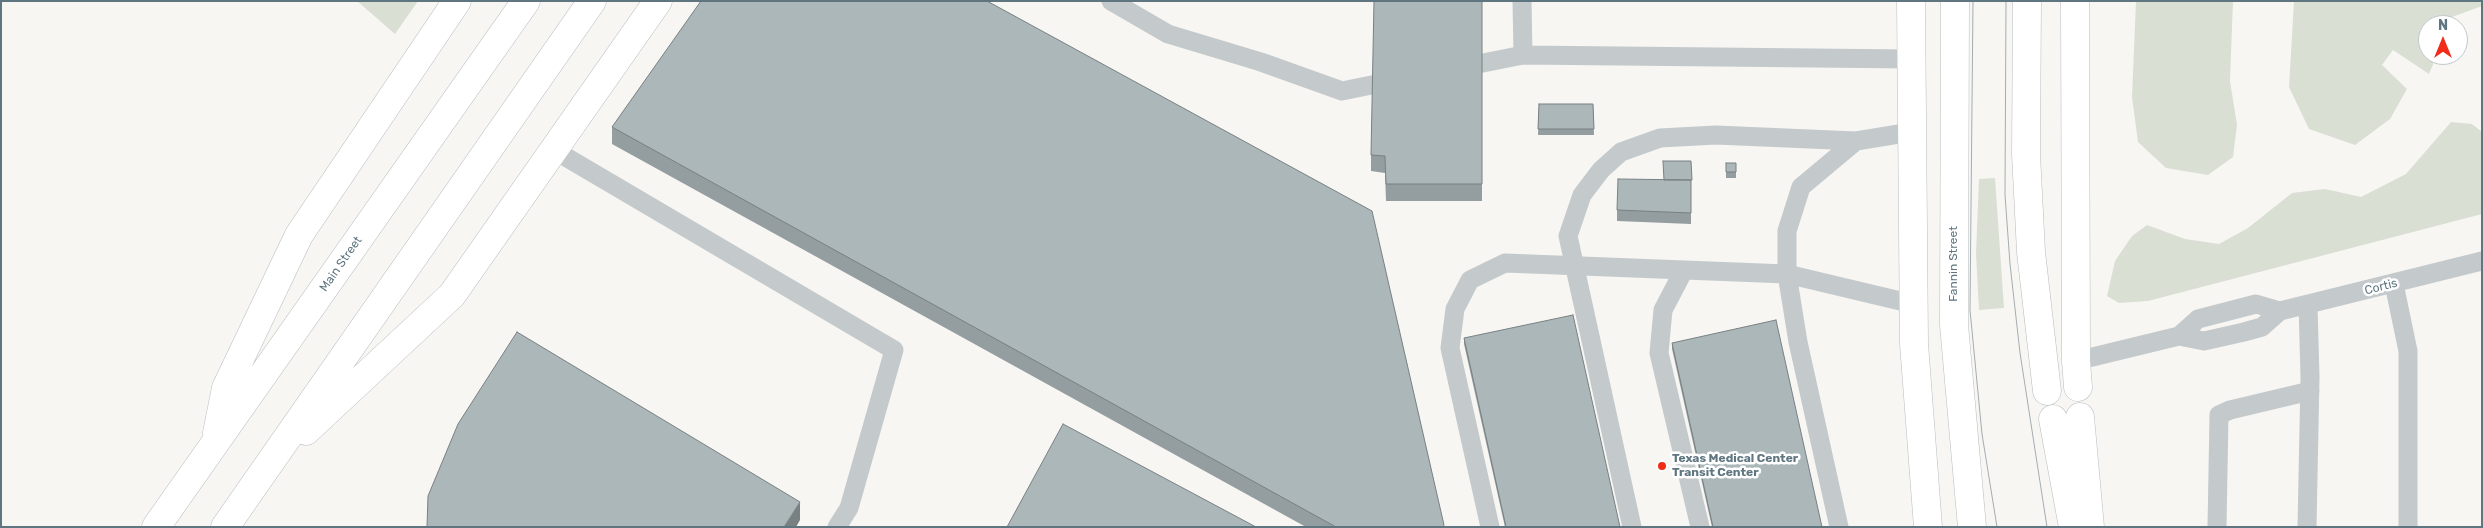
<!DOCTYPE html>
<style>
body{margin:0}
#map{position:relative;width:2483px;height:528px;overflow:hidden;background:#f7f6f3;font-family:Rubik,sans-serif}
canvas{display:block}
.frame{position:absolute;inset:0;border:2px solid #5f7680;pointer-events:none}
.north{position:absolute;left:2418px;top:15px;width:50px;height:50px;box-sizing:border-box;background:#fff;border:1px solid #bfc8cc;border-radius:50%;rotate:0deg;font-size:14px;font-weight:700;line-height:20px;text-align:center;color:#5f7680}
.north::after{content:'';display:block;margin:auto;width:18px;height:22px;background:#f12c18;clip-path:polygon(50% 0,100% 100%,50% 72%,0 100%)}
</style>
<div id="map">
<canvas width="2483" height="528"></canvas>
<div class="frame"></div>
<div class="north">N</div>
</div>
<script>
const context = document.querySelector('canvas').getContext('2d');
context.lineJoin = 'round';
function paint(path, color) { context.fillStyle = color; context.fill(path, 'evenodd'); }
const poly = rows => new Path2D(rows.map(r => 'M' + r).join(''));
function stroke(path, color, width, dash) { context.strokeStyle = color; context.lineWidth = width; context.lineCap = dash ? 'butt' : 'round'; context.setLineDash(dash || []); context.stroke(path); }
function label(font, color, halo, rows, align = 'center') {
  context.font = font + ' Rubik,sans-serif'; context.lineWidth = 5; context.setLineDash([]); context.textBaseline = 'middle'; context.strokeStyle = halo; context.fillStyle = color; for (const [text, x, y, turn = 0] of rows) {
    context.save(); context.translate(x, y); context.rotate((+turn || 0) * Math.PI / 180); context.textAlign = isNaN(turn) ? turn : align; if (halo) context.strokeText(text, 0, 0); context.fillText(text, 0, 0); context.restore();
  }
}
paint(poly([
 [357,1,418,1,395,34],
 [2136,1,2233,1,2230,81,2237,125,2233,157,2208,175,2166,168,2138,142,2132,97],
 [2294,1,2482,1,2482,6,2452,17,2449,25,2428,25,2428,55,2437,55,2429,74,2393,50,2382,65,2407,89,2390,119,2355,145,2309,129,2289,87],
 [2451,122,2472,124,2482,132,2482,214,2148,301,2119,303,2107,296,2115,261,2132,236,2147,225,2185,239,2219,244,2248,228,2292,193,2325,189,2361,197,2406,174],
 [1995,178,2004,308,1979,310,1976,254,1979,179]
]), '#d9dfd3');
const primary = poly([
 [1911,1,1914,344,1928,527],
 [1955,1,1954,325,1972,527],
 [2027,1,2026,154,2031,252,2047,391],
 [2075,1,2076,361,2078,387],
 [2080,417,2090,527],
 [2053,419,2073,527],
 [306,431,452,295,658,1],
 [217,433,226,388,299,235,457,1],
 [156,527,526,1],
 [225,527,592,1]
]);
stroke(primary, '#b7bcbf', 29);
stroke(poly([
 [1111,1,1168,34,1261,62,1342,91,1396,80],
 [1522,1,1523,55],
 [1458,68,1523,55,1911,59],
 [554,150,894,350,849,508,837,527],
 [1684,270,1663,310,1659,353,1700,527],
 [2394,284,2408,351,2408,527],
 [2179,336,2198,319,2256,304,2280,311],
 [2076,361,2179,336,2204,341,2244,332,2262,327,2280,311,2482,261],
 [1490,527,1450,348,1455,309,1470,280,1505,263,1787,274,1913,304],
 [1632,527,1568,236,1582,195,1601,170,1621,152,1660,138,1716,135,1856,141,1911,132],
 [1839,527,1798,342,1787,274,1787,231,1801,187,1856,141],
 [2217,527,2219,415,2230,410,2310,391],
 [2307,527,2310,377,2308,305]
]), '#c4c9cb', 19);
stroke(primary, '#fff', 28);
stroke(poly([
 [1973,1,1970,310,1982,434,1997,527],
 [2006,1,2005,195,2010,264,2020,353,2047,527]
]), '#a4acb0', 1);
paint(poly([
 [1482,1,1482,201,1386,201,1385,173,1371,171,1371,155],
 [1539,104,1593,104,1594,135,1538,135],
 [612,127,1444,527,1306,527,612,144],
 [1691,161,1691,224,1617,221,1617,210,1664,180],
 [1726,163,1736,163,1736,178,1726,178],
 [1464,338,1620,527,1505,527,1464,344],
 [1672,343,1822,527,1712,527,1672,349]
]), '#949da0');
paint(poly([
 [800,502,800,520,796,527,784,527]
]), '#788082');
const building = poly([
 [701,1,987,1,1372,211,1444,525,1443,527,1336,527,612,127,701,1],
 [1374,1,1482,1,1482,184,1386,184,1385,156,1371,155,1374,1],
 [1539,104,1593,104,1594,129,1538,129,1539,104],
 [1663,161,1691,161,1692,180,1664,180,1663,161],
 [1726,163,1736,163,1736,172,1726,172,1726,163],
 [1618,179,1691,180,1691,213,1617,210,1618,179],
 [1573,315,1620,527,1506,527,1464,338,1573,315],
 [1776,320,1822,527,1713,527,1672,343,1776,320],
 [517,332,800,502,784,527,427,527,428,496,458,424,517,332],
 [1063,424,1256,527,1007,527,1063,424]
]);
paint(building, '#acb7ba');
stroke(building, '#788082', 1);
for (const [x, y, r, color] of [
 [1662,466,5,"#f12c18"]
]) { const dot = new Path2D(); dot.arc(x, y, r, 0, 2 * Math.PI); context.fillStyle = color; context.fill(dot); stroke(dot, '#fff', 2); }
label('12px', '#5f7680', '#fff', [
 ["Main Street",341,264,-55],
 ["Fannin Street",1954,264,-90],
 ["Cortis",2381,287,-14]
]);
label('bold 12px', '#5f7680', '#fff', [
 ["Texas Medical Center",1672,459],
 ["Transit Center",1672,473]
], 'left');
</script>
